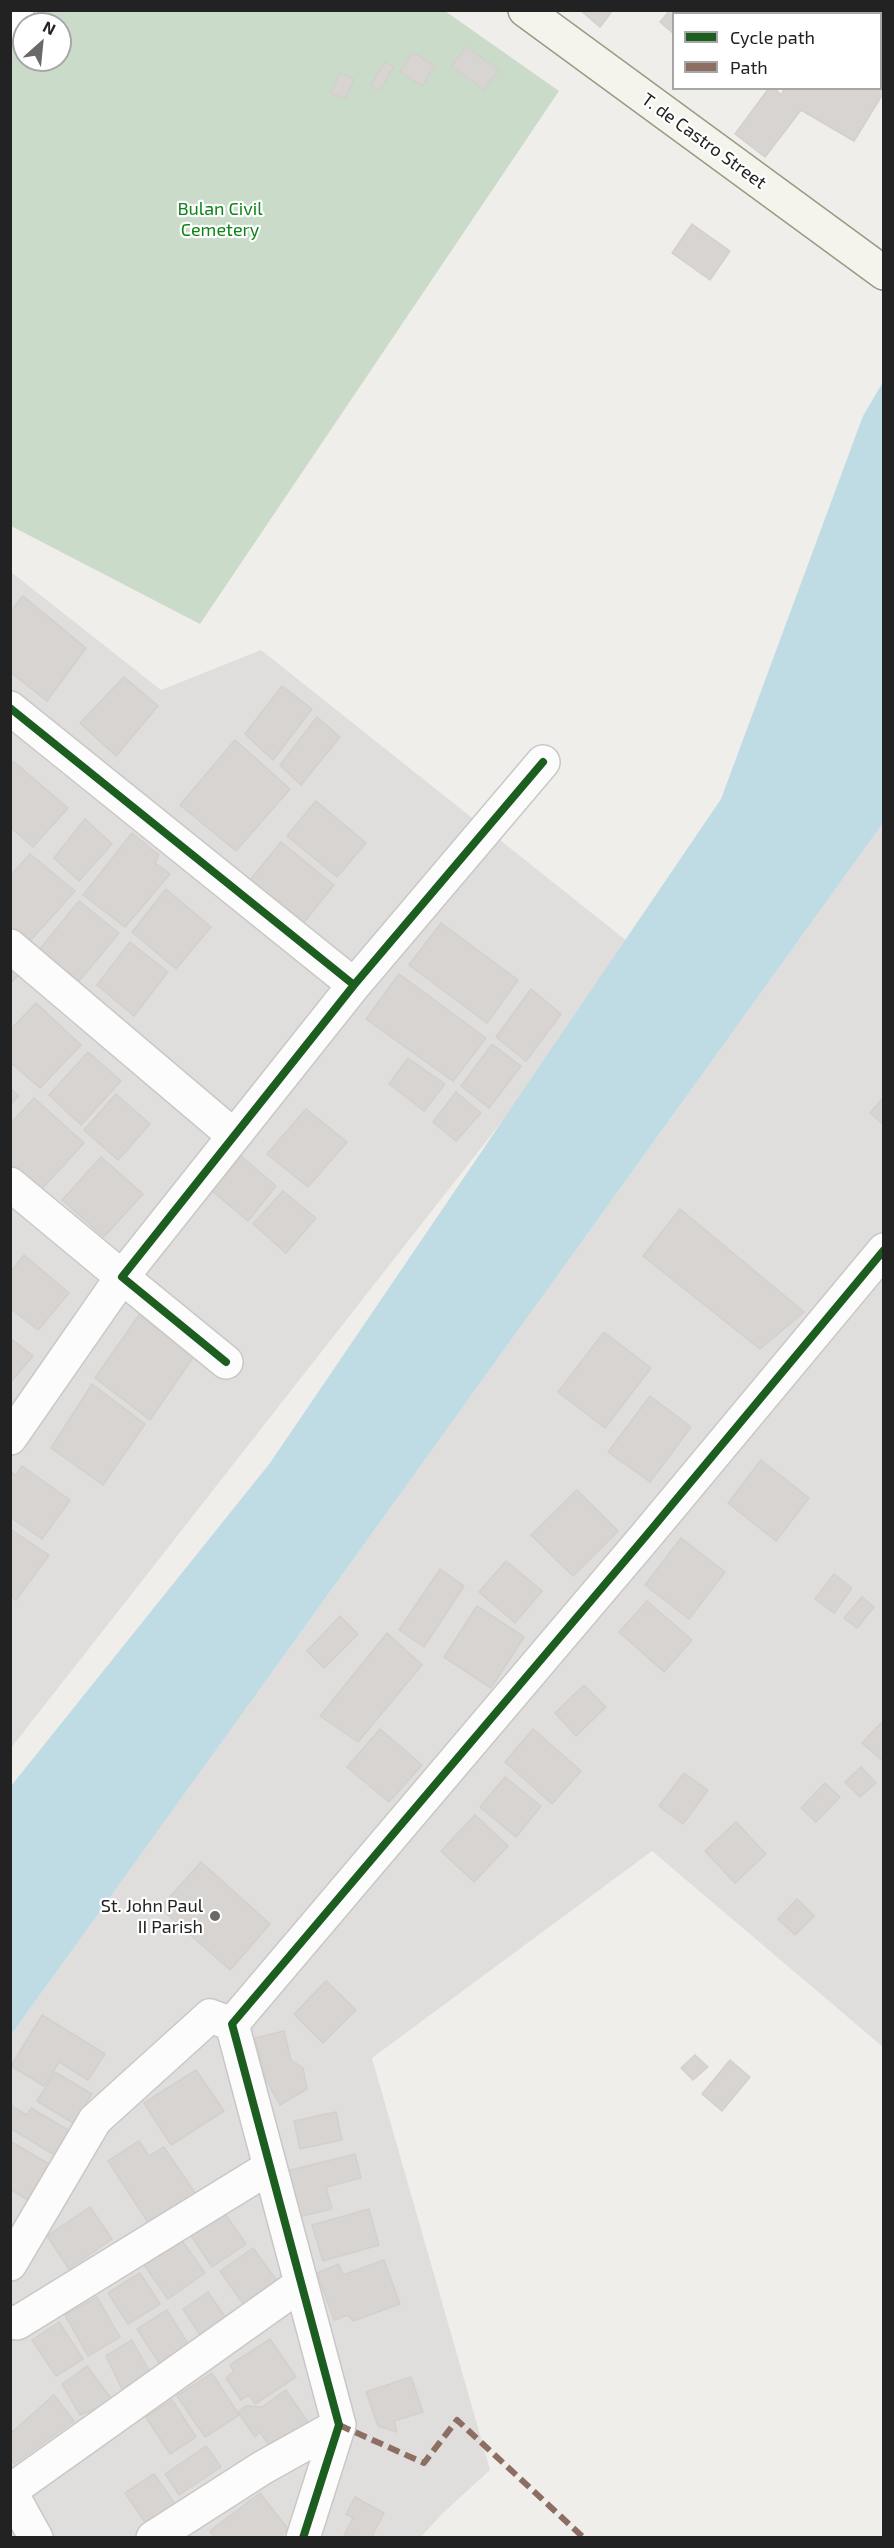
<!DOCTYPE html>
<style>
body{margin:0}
#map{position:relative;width:894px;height:2548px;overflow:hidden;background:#f0eeeb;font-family:"Exo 2",sans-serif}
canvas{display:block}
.frame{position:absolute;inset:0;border:12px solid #222;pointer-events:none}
.legend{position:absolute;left:672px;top:12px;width:210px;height:78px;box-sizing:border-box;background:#fff;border:2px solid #a7a7a7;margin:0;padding:8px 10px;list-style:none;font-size:18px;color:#222}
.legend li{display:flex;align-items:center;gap:12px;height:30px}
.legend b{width:30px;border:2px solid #a7a7a7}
.north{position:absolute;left:12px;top:12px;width:60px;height:60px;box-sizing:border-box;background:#fff;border:2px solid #a7a7a7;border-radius:50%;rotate:27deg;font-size:16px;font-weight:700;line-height:24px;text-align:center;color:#222}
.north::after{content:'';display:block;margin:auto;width:21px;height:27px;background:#6a6968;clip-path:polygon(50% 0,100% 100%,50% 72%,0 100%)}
</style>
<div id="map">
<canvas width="894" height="2548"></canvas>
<div class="frame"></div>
<ul class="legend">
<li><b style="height:8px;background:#1b5e20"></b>Cycle path</li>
<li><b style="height:8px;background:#8d6e63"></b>Path</li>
</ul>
<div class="north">N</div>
</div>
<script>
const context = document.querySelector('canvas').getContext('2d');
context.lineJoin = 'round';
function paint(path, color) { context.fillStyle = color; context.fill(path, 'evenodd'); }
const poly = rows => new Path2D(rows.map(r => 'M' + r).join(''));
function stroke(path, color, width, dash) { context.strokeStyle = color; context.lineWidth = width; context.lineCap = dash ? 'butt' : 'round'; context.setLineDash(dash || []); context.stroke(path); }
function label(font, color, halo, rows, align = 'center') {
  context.font = font + ' "Exo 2",sans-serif'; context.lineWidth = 4.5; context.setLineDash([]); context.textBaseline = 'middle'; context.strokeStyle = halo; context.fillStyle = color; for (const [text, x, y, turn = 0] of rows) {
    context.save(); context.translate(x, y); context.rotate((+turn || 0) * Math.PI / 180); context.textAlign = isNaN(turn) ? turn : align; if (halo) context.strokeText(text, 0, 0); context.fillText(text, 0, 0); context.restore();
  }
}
paint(poly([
 [11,572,161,690,261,650,637,949,11,1748],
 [883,823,883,2047,652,1851,372,2058,490,2470,443,2513,421,2537,11,2538,11,2035]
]), '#dfdedc');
paint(poly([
 [10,11,445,11,559,91,200,624,11,526],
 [24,24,60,24,60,60,24,60]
]), '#cadbca');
paint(poly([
 [883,382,883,823,11,2035,11,1786,270,1463,721,799,863,416]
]), '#bfdbe3');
const building = poly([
 [580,10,613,10,600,27,580,10],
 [670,10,713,10,717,14,674,14,674,34,660,22,670,10],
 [772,10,804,10,802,14,770,14,772,10],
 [466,47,499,70,484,90,452,66,466,47],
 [412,52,435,66,422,86,400,72,412,52],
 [385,62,394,67,379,91,371,86,385,62],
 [340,73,354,79,345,99,331,93,340,73],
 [880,84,884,86,884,92,854,141,801,110,765,157,735,134,769,88,774,88,781,95,785,88,880,88,880,84],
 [692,224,730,251,710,280,672,253,692,224],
 [23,596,86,648,47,701,10,672,10,612,23,596],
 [124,677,158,706,116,756,80,723,124,677],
 [282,686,312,709,273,760,245,734,282,686],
 [317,717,340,737,301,785,280,765,317,717],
 [235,740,290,789,236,851,180,805,235,740],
 [14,762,68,808,33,847,10,827,10,766,14,762],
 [316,801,366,843,337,877,287,836,316,801],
 [85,819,112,844,79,881,54,858,85,819],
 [132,833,159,855,155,863,170,874,125,927,83,895,132,833],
 [281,842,334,885,301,926,246,885,281,842],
 [30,854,75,891,30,941,10,925,10,876,30,854],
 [166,889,211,927,176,969,132,932,166,889],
 [79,901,119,933,79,981,39,950,79,901],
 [441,923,518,980,487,1023,409,965,441,923],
 [130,942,168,972,134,1016,97,985,130,942],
 [10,966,19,974,10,984,10,966],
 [399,974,486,1038,453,1081,366,1019,399,974],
 [531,989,561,1014,526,1061,496,1037,531,989],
 [36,1003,81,1045,40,1088,10,1062,10,1030,36,1003],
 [492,1044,521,1066,489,1108,461,1086,492,1044],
 [88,1052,121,1081,81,1125,49,1095,88,1052],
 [408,1058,445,1084,424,1111,389,1084,408,1058],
 [10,1088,19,1096,10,1105,10,1088],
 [456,1092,481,1113,456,1141,433,1122,456,1092],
 [116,1094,150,1124,118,1160,84,1130,116,1094],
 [884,1097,884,1125,870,1113,884,1097],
 [34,1098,84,1143,39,1192,10,1166,10,1124,34,1098],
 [306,1109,347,1142,308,1187,267,1154,306,1109],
 [241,1156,276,1186,248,1221,212,1191,241,1156],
 [101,1157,143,1194,104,1237,62,1200,101,1157],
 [283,1191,316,1218,286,1253,253,1224,283,1191],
 [680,1209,804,1312,760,1349,643,1256,680,1209],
 [24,1255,69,1293,38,1330,10,1308,10,1273,24,1255],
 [139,1315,194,1356,150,1420,95,1378,139,1315],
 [604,1332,651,1368,605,1428,558,1392,604,1332],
 [10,1338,33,1356,10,1383,10,1338],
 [92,1384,145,1424,103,1485,51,1448,92,1384],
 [650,1396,691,1427,650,1482,608,1452,650,1396],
 [761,1460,809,1498,776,1541,728,1503,761,1460],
 [22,1466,70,1500,42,1539,10,1517,10,1472,16,1475,22,1466],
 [577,1490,618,1531,573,1576,531,1535,577,1490],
 [10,1529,49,1555,16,1600,10,1596,10,1529],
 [681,1538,725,1572,689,1619,645,1585,681,1538],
 [506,1561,542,1591,515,1623,479,1592,506,1561],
 [440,1569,464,1586,424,1647,399,1630,440,1569],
 [834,1574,852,1588,834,1613,815,1599,834,1574],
 [862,1597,874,1607,857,1628,844,1618,862,1597],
 [647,1601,692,1640,664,1672,619,1632,647,1601],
 [477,1606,524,1637,491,1688,444,1657,477,1606],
 [340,1616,358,1634,324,1668,307,1651,340,1616],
 [387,1633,422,1665,358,1742,320,1716,387,1633],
 [584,1685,606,1707,576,1736,555,1713,584,1685],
 [883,1721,884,1722,884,1762,862,1743,883,1721],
 [380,1729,422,1765,389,1802,347,1767,380,1729],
 [533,1729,581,1771,552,1804,505,1762,533,1729],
 [861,1767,876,1783,860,1797,845,1782,861,1767],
 [684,1773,708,1790,683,1824,659,1806,684,1773],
 [505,1777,541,1806,516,1837,480,1807,505,1777],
 [825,1783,840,1797,816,1822,801,1808,825,1783],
 [475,1815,508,1846,474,1882,441,1851,475,1815],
 [736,1822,766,1854,735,1883,705,1851,736,1822],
 [201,1862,270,1924,230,1970,160,1908,201,1862],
 [797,1899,814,1916,795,1935,778,1919,797,1899],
 [326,1981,356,2010,323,2043,294,2014,326,1981],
 [42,2015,105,2054,88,2080,59,2062,44,2086,11,2066,42,2015],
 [284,2031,291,2060,303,2068,307,2089,280,2105,266,2080,255,2038,284,2031],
 [695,2055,708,2067,693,2080,681,2068,695,2055],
 [730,2060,750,2077,722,2111,702,2094,730,2060],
 [196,2070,224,2111,171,2145,144,2103,196,2070],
 [55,2072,92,2094,73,2123,37,2101,55,2072],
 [10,2105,27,2115,31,2108,70,2131,56,2156,10,2128,10,2105],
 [336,2112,342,2140,300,2149,294,2121,336,2112],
 [10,2141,49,2164,28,2200,10,2189,10,2141],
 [139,2141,149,2156,164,2147,199,2199,153,2230,108,2161,139,2141],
 [355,2154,361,2178,326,2187,332,2209,294,2218,282,2172,355,2154],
 [90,2207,112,2239,69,2269,47,2236,90,2207],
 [369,2209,379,2245,323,2261,312,2225,369,2209],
 [223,2211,246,2244,212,2267,190,2234,223,2211],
 [181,2239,205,2273,168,2299,144,2265,181,2239],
 [253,2248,280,2285,246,2308,220,2271,253,2248],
 [384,2260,400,2304,353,2321,348,2315,334,2320,317,2273,339,2264,343,2275,384,2260],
 [140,2273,160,2304,128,2324,108,2293,140,2273],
 [208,2292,228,2321,202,2338,183,2309,208,2292],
 [97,2297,120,2337,88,2356,65,2315,97,2297],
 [167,2310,190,2347,161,2366,137,2329,167,2310],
 [59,2322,83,2359,56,2376,32,2340,59,2322],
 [270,2339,296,2377,255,2404,249,2395,241,2400,226,2378,234,2371,230,2365,270,2339],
 [132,2340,150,2372,123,2391,106,2356,132,2340],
 [87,2366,113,2401,80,2415,62,2384,87,2366],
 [212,2373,239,2415,205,2437,177,2396,212,2373],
 [411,2377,423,2412,394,2421,397,2432,378,2426,366,2392,411,2377],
 [286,2390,314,2431,277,2457,260,2432,255,2437,238,2412,246,2406,262,2407,286,2390],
 [54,2395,74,2421,14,2464,10,2454,10,2434,54,2395],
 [172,2400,196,2437,170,2454,146,2417,172,2400],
 [206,2446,221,2467,179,2495,165,2474,206,2446],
 [154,2474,180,2511,151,2531,125,2493,154,2474],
 [260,2493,288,2529,282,2534,283,2538,215,2538,210,2531,260,2493],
 [355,2497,384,2513,371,2538,344,2535,353,2518,346,2514,355,2497]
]);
paint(building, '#d7d4d2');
stroke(building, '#d3d0cc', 1.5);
const service = poly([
 [10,29,23,10]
]);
const minor = poly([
 [10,708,354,985],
 [10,946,234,1136],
 [10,1184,122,1277,10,1438],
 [226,1362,122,1277,354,985,543,762],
 [10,2264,95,2120,210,2016,232,2024],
 [10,2322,17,2323,270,2167],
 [10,2491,301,2284],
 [10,2491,36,2538],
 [153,2538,262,2468,339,2425],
 [303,2538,339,2425,232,2024,645,1537,884,1250]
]);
const secondary = poly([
 [525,10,884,273]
]);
stroke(service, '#c9c8c7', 24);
stroke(minor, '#c9c8c7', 36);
stroke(secondary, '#999a82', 36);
stroke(service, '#fdfcfc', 21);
stroke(minor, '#fdfcfc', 33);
stroke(secondary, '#f4f4ed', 33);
stroke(poly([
 [339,2425,424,2463,457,2420,584,2538]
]), '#8d6e63', 6, [12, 6]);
stroke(poly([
 [10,708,354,985],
 [226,1362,122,1277,354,985,543,762],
 [303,2538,339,2425,232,2024,645,1537,884,1250]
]), '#1b5e20', 8);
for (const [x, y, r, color] of [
 [215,1916,6,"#6a6968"]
]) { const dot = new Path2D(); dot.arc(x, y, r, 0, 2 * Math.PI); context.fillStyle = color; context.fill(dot); stroke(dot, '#fff', 2); }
label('18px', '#222', '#fff', [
 ["T. de Castro Street",704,141,36]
]);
label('18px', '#0c8416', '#fff', [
 ["Bulan Civil",220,209],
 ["Cemetery",220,230]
]);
label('18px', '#222', '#fff', [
 ["St. John Paul",203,1906],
 ["II Parish",203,1927]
], 'right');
</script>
